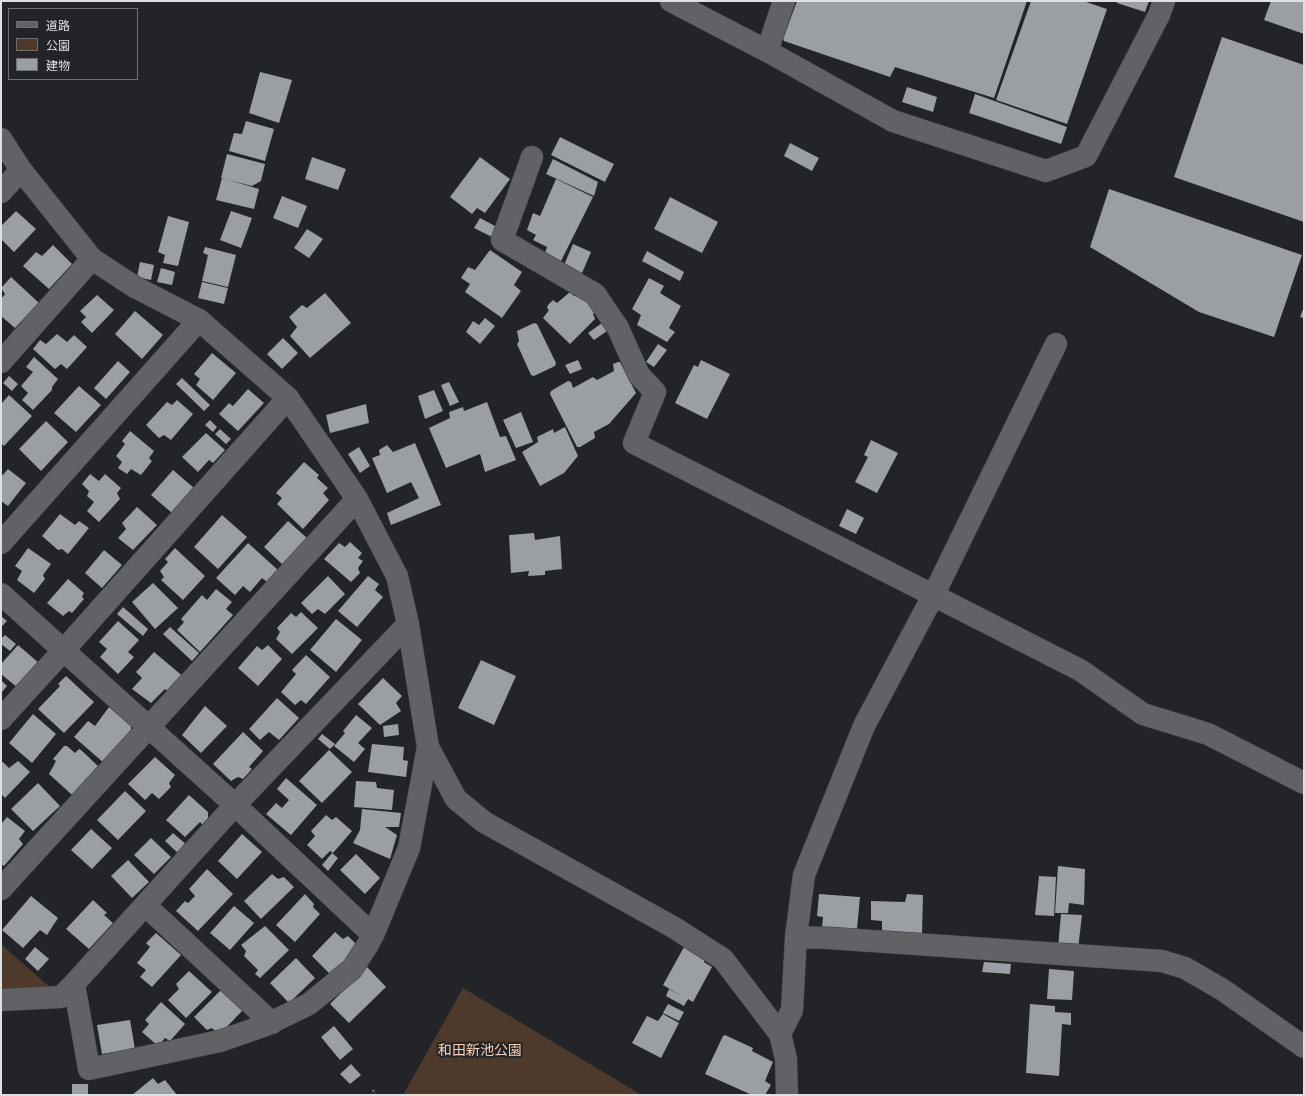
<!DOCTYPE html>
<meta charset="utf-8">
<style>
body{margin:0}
#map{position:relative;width:1305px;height:1096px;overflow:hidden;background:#222427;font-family:Lato,"Noto Sans JP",sans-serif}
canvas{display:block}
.frame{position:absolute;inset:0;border:2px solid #dee0e2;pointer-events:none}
.legend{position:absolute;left:8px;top:8px;width:130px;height:72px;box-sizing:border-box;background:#222427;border:1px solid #6d6f72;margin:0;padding:5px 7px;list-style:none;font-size:12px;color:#dee0e2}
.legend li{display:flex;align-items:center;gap:8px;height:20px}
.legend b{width:20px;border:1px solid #6d6f72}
</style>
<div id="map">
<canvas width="1305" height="1096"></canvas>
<div class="frame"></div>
<ul class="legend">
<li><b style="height:5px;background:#606266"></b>道路</li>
<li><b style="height:11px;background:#4e3a2a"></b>公園</li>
<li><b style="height:11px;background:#9b9ea2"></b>建物</li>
</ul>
</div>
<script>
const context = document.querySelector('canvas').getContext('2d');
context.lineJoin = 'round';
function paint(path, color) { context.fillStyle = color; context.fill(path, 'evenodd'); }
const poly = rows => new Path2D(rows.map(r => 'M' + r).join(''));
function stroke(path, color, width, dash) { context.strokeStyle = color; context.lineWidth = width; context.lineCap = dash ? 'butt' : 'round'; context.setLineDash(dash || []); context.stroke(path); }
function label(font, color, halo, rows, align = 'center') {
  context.font = font + ' Lato,"Noto Sans JP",sans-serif'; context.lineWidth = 4; context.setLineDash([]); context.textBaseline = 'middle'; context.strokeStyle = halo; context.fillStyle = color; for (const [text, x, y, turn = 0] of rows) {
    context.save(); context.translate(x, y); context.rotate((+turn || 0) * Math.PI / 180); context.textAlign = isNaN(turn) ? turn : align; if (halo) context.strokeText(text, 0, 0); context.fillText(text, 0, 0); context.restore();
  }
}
paint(poly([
 [1,944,61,997,1,1000],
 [463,988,642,1095,403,1095]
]), '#4e3a2a');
paint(poly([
 [797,1,1027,1,994,98,895,67,890,77,784,41,783,39],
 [1031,1,1083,1,1107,9,1067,124,996,100],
 [1117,1,1149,1,1145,12,1117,3],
 [1271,1,1304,1,1304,34,1264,20],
 [1222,37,1304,65,1304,222,1174,177],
 [260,72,292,80,279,123,249,113],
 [907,87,937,97,933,112,902,102],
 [975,94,1067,127,1061,144,969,113],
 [246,121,274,129,265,161,229,151,234,133,242,134],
 [560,137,614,164,605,182,551,155],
 [790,143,819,158,812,171,784,156],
 [227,154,265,164,261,181,252,186,221,178],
 [312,157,346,169,338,190,305,179],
 [480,157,510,179,485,213,477,208,472,214,450,197],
 [553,159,598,182,594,196,546,174],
 [222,178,259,189,254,209,216,200],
 [556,179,593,197,561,261,545,253,547,247,533,240,536,235,527,230,533,213,540,216],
 [1109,189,1302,255,1274,337,1199,312,1090,247],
 [282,196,307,206,298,228,273,218],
 [670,197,718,222,702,253,654,229],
 [16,211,36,229,14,252,1,239,1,226],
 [231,211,252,218,241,248,220,240],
 [168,216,189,222,178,266,163,263,165,255,158,252],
 [480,218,497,227,492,237,474,228],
 [307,229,323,239,309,258,294,248],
 [573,244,591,252,582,273,564,265],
 [53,245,72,264,49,289,23,266,36,252,42,256],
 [205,247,236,255,228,287,202,281,208,255,203,253],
 [490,250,522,272,514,285,521,291,502,318,465,292,470,284,461,278,468,267,475,270],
 [647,251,684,272,680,281,642,261],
 [140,262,154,265,151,280,137,277],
 [161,268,175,272,172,285,157,282],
 [11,277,39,303,15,328,1,316,1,299,5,294,1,288],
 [649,278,664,286,660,293,681,306,669,328,675,332,667,342,637,325,641,315,632,309],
 [202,282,228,288,224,304,198,298],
 [570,292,574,296,582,294,598,309,593,314,595,319,570,344,543,318,549,310,547,308,548,305,553,300,557,303],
 [325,293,351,323,310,358,290,336,297,327,289,317,302,305,307,308],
 [97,295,114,310,92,333,81,322,86,317,80,311],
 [1304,307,1304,318,1300,317],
 [135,311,163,335,142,359,115,334],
 [485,318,495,326,480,344,466,332,473,321,479,325],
 [534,323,537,324,556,363,555,366,534,376,531,375,517,344,519,341,517,331],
 [602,323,607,331,594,340,588,333],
 [57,334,67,342,74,335,87,347,67,369,61,364,55,369,33,349,40,340,46,344],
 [283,338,298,353,282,369,267,354],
 [658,344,667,350,654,367,646,362],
 [212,353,236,373,213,400,196,385,200,379,194,374],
 [34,357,58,379,52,387,52,390,33,410,22,400,28,393,21,386,33,372,26,367],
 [578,360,582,369,570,374,565,365],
 [701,360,730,374,707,419,675,403,694,365,698,367],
 [118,361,130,372,106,399,94,388],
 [618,362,620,362,636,393,609,424,594,432,595,438,580,447,577,447,550,394,551,391,568,381,571,382,573,388,593,377,597,380,614,371,613,364],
 [9,376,18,384,12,391,3,383],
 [182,378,210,405,204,411,176,384],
 [449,382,459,402,450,406,441,385],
 [79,386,101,405,76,432,54,413],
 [248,389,264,403,238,431,219,414,229,403,233,406],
 [434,390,443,411,425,419,418,396],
 [9,395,32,416,4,446,1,443,1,404],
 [177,400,193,414,171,440,164,435,159,438,146,425,167,402,172,405],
 [487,402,500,437,506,436,516,460,485,472,480,454,446,468,429,428,450,418,449,412,463,407,464,411],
 [366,404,369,423,330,433,326,415],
 [521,412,533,442,516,448,503,420],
 [210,420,217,427,213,432,205,425],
 [46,421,68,442,41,471,19,449],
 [565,427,578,456,564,473,540,486,522,452,538,442,537,437,553,429,554,433],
 [220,429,231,439,226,444,215,434],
 [130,431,154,451,149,458,152,461,141,475,131,469,127,474,118,468,122,462,116,456,125,444,122,441],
 [206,433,225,450,213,463,209,460,198,472,182,457],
 [871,440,898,453,877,493,855,482,868,457,864,455],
 [415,443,441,505,391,525,387,513,419,498,411,482,387,493,372,458,380,455,379,450,387,445,393,452],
 [359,447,370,466,360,473,348,454],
 [304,462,319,475,317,478,328,488,323,493,329,500,303,529,277,504,282,498,276,493],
 [8,469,26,483,8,506,1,501,1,477],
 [173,470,194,488,172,513,151,495],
 [90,474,99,481,105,474,121,488,117,493,120,499,99,522,87,511,94,502,87,496,89,491,82,484],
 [137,507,157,525,133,550,118,538,126,529,122,523],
 [847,509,864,518,856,534,839,526],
 [60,514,75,525,79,521,89,528,68,554,62,549,58,550,42,536],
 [222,515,247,537,218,569,194,547],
 [288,521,307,538,283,565,264,547],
 [534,533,535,540,560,536,562,569,545,571,545,575,528,576,529,571,511,573,509,535],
 [350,542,362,553,358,558,363,561,358,568,360,573,351,582,324,559,339,543,345,547],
 [248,543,278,570,267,582,262,578,250,592,243,586,235,595,216,578],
 [28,548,51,564,43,575,45,579,34,593,17,580,22,571,15,566],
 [175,548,205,576,183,600,161,580,164,577,160,571,168,562,165,559],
 [104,550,122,565,102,588,85,573],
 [328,576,345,594,325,614,318,609,312,614,301,603],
 [368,576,379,584,375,590,383,597,357,627,338,611],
 [68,579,84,593,82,597,84,599,72,613,69,611,63,616,47,603],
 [153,583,178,608,155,629,132,602],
 [216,589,232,602,226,609,233,615,200,652,177,630,184,622,181,619,202,595,207,600],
 [123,607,148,629,143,636,117,614],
 [301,612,318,628,292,654,276,639,280,632,277,628,291,613,296,617],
 [1,616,7,621,1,627],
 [336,619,362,640,336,672,310,650],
 [118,621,139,640,128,652,134,657,118,674,100,657,107,649,99,642],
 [170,627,199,653,192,661,163,634],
 [5,635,16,644,10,651,1,644,1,639],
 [18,645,40,664,18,688,1,674,1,664],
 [268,645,282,659,258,686,238,668,257,646,262,650],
 [154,652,185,678,171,693,165,689,151,703,132,689,142,678,136,672],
 [306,655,330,677,306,704,301,700,295,705,281,692,296,674,292,670],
 [481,660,516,676,494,725,458,708],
 [66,676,94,702,64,733,38,709,60,686,58,684],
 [383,678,402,696,396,703,401,711,380,725,358,704],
 [1,680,7,686,1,693],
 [277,698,299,718,279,740,269,732,260,740,249,729],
 [205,706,227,726,201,753,182,735],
 [109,707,131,726,131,734,104,763,74,737,88,721,95,726],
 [33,714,56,734,32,763,9,743],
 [356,715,372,728,358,743,365,749,354,762,334,746,345,733,343,731],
 [398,724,399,735,384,737,383,726],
 [243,732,263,751,249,767,252,769,243,779,238,777,231,781,213,764],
 [322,734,335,744,330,749,318,739],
 [372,744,404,747,403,760,408,761,406,777,368,772],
 [64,746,67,746,75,753,79,749,81,750,99,767,75,795,71,794,49,774,56,761,53,759],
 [329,750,352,772,322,803,299,781],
 [155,757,175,775,169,783,171,787,159,799,152,793,145,800,128,784],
 [18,761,30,772,5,798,1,794,1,764,3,762,9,768],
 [286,778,317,805,291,835,266,814,276,803,282,808,289,800,277,789],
 [356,781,376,782,377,788,394,790,392,810,354,807],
 [38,783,60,806,33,831,11,809],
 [125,791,146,811,118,840,97,820],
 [189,795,208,812,208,820,203,825,200,822,185,837,166,820],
 [362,809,401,813,399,827,385,827,397,835,390,859,353,843,360,830],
 [326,815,332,820,336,817,352,831,333,853,330,851,322,859,307,845,315,836,311,831],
 [7,817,25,831,19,839,23,844,4,866,1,864,1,824],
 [91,829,112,848,92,869,71,850],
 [173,833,188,846,180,855,165,841],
 [242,834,262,852,237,879,218,861],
 [151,838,171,857,154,874,134,855],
 [332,853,338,858,328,871,322,865],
 [356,854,380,878,365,894,340,870],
 [128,860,149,882,132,898,111,876],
 [1058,866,1085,869,1084,905,1069,903,1068,913,1055,913],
 [207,869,233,894,198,931,176,911,185,901,188,903,195,896,189,889],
 [272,874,278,879,284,877,294,887,261,919,244,901],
 [1039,876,1056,877,1054,916,1035,915],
 [305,894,314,904,313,907,320,914,295,942,276,925],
 [819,894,860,897,857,929,822,927,823,917,817,916],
 [907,894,923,895,922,934,882,933,882,921,871,920,871,901,905,902],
 [31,896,58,918,47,935,40,930,23,948,2,930],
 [93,900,107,913,104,915,113,923,89,949,66,929],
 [234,906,254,923,230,950,210,933],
 [1061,914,1082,915,1078,949,1058,948],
 [265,926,289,950,260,978,255,974,258,970,244,956,246,951,241,945],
 [335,932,343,939,348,936,358,946,331,975,312,956],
 [156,933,181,955,152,987,140,977,146,970,137,963,150,947,146,943],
 [35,947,49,959,38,971,25,959],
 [684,947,705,958,704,962,712,967,693,1002,688,999,684,1006,666,996,669,989,682,996,663,985],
 [296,958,315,978,289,1003,270,983],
 [984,962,1011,964,1010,974,982,972],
 [367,967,386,987,349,1023,330,1004],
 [1049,969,1074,971,1072,1000,1047,999],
 [189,971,212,992,186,1018,168,1000,179,989,176,984],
 [222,989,243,1010,219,1035,212,1028,207,1030,194,1017],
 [161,1002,185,1024,170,1041,165,1038,158,1046,142,1032,149,1024,145,1020],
 [668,1004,684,1012,679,1021,663,1013],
 [1030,1004,1055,1006,1055,1012,1071,1013,1071,1025,1062,1024,1059,1076,1026,1073],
 [663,1014,679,1023,661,1058,632,1043,647,1016,658,1021],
 [130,1020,135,1049,102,1054,97,1025],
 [334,1026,353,1049,340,1060,321,1037],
 [725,1035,753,1048,752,1051,773,1062,765,1081,771,1085,765,1095,752,1095,705,1074,723,1036],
 [351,1064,361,1075,350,1084,340,1074],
 [153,1078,158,1084,165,1080,177,1095,132,1095],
 [72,1084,88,1084,88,1095,72,1095]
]), '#9b9ea2');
const minor = poly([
 [671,1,767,51,893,121,1046,171,1086,156,1159,15,1164,1],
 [767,51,784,1],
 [1,139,21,170,92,259,135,287,199,320,288,398,323,449,357,499,397,576,408,624,428,747,456,799,484,822,673,927,723,959,780,1034,786,1059,787,1095],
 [532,157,502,240,595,294,618,328,639,375,655,392,634,443,1080,670,1143,714,1208,734,1304,783],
 [1,192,21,170],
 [1,362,92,259],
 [1,543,199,320],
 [1,594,235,805,373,935],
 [1,719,63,651,288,398],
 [1,889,357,499],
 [145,905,272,1023],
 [796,937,828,938,1162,961,1185,968,1223,990,1304,1047],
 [74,984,89,1069,220,1041,266,1025,309,1004,352,969,367,946,373,935,409,848,428,747],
 [1,1000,61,997,74,984,235,805,408,624],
 [780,1034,792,1010,796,937,804,875,864,726,934,594,1056,344]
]);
stroke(minor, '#3e4042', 23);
stroke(poly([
 [373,1090,375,1095]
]), '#727476', 2.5, [2, 2]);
stroke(minor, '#606266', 22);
label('14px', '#fad1b2', '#222427', [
 ["和田新池公園",480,1050]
]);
</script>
